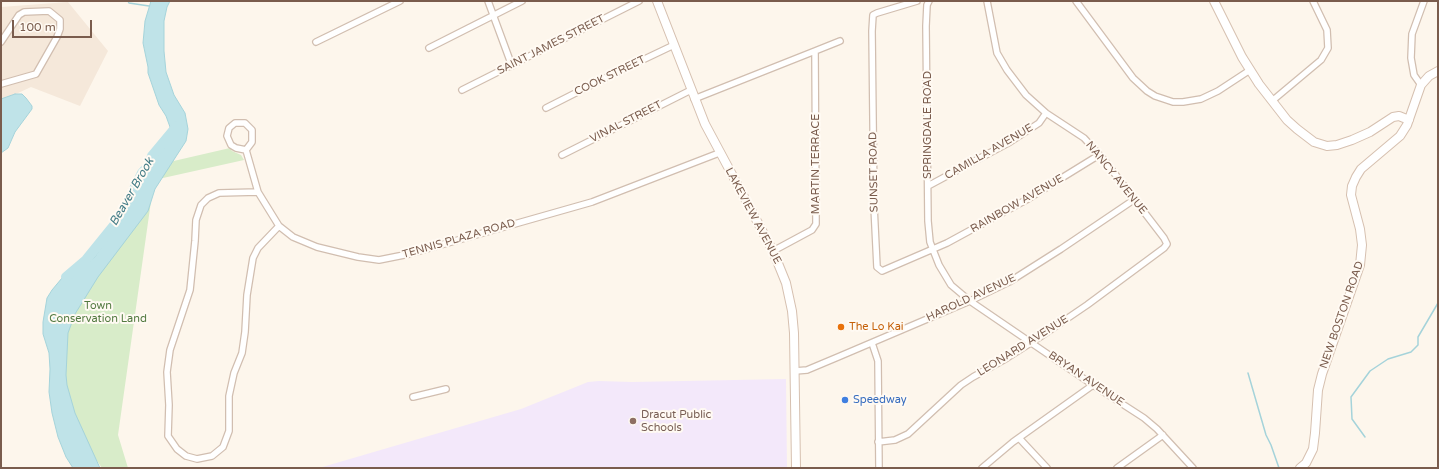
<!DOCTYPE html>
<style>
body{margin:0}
#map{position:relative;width:1439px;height:469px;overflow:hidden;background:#fdf6ec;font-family:"Varela Round",sans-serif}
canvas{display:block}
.frame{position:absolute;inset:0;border:2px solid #7a5c4d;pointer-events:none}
.scale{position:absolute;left:12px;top:20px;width:80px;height:18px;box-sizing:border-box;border:2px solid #7a5c4d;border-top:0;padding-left:5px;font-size:12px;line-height:14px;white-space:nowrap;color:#7a5c4d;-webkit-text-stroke:3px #fffaf3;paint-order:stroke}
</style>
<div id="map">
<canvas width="1439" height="469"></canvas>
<div class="frame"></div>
<div class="scale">100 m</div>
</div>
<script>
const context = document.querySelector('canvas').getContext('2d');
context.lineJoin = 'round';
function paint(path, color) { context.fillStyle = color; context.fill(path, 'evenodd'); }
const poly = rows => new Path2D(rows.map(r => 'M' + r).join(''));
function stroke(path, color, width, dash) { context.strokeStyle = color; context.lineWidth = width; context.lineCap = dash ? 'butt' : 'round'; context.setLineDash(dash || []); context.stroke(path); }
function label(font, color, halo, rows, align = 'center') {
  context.font = font + ' "Varela Round",sans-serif'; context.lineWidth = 4; context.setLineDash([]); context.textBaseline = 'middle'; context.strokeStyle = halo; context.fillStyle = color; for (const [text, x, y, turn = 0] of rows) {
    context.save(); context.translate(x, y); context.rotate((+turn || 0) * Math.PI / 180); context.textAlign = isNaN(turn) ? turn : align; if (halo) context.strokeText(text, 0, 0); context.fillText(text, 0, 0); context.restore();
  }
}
paint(poly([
 [68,2,108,51,80,106,31,87,1,101,1,7]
]), '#f5e8da');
paint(poly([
 [786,379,787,468,319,468,521,409,588,382,599,381,632,382]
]), '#f3e8fa');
paint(poly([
 [230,148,232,151,241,155,244,160,154,180,118,435,128,468,102,468,73,427,59,373,61,300,110,246,152,166]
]), '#d8ecc9');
const water = poly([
 [151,1,170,1,167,7,164,21,164,51,166,72,174,95,185,113,188,129,186,141,155,189,148,211,98,277,75,314,68,333,66,375,67,385,75,413,100,468,73,468,66,457,58,437,52,413,49,392,50,369,49,353,43,334,43,322,47,298,52,290,62,278,73,271,79,269,94,258,108,238,128,200,153,161,164,148,169,137,170,127,166,116,159,105,148,73,148,67,143,43,145,21,151,1],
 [15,94,22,94,26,98,32,106,32,109,15,132,8,148,1,153,1,99,15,94]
]);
paint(water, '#bfe3e8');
stroke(water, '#a5d3da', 1);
stroke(poly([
 [128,1,129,3,149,6],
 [1248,373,1266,435,1271,445,1279,468],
 [1365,437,1352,419,1351,397,1370,371,1388,359,1411,352,1418,345,1418,337,1438,303]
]), '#a5d3da', 1.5);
stroke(poly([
 [66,277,86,260,116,223,129,201,134,189,142,173,149,165,152,156,177,126]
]), '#bfe3e8', 10);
const street = poly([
 [488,1,512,66],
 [917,1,877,13,873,15,872,31,874,206,877,267,882,271,947,243,1026,200,1099,155],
 [929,1,927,5,926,26,928,221,930,242,939,265,951,285,970,301,1093,385,1144,418,1157,429,1193,468],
 [1076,1,1133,78,1147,91,1155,96,1173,102,1183,102,1201,99,1218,91,1250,70],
 [1,42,19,15,24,12,49,11,60,20,60,29,57,37,36,74,1,84],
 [316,42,400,1],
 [429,48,522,1],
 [815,51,840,41],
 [1421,85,1414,75,1411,58,1412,34,1424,1],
 [462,90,639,1],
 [694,99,815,51,816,224,812,230,773,251],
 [1272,101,1321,60,1328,48,1327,30,1313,1],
 [546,108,611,75,674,45],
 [246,150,252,142,252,130,245,123,235,123,229,128,227,136,231,145,236,148,246,150,258,192,279,226,293,237,317,247,358,257,379,260,409,254,592,202,719,153],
 [562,155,691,90],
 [928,186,1010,142,1039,123,1046,113],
 [258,192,219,193,208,198,201,205,196,220,195,241,190,290,170,350,167,372,169,405,168,436,177,449,186,456,197,459,212,456,223,447,229,431,229,396,234,373,242,353,245,332,247,295,253,258,258,248,279,226],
 [872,343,878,361,879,468],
 [795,371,807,370,838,357,972,300,1009,282,1061,249,1135,199],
 [413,397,446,389],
 [1019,438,1047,468],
 [878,442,895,440,908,434,961,385,973,377,1007,358,1040,337,1087,305,1164,248,1167,244,1164,238,1105,161,1084,138,1046,113,1026,95,1007,70,997,53,987,1],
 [982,468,1013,442,1093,385],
 [1117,468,1163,435]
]);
const secondary = poly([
 [657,1,705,124,773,251,786,283,792,311,794,333,796,468],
 [1214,1,1242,57,1259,84,1287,120,1297,129,1314,142,1327,146,1337,145,1352,140,1370,132,1393,117,1399,116,1409,120],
 [1300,468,1306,463,1313,449,1315,433,1318,390,1322,374,1360,265,1362,245,1360,229,1351,195,1352,186,1356,177,1361,169,1400,136,1407,125,1421,85,1429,76,1438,71]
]);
stroke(street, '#d1beb0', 8);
stroke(secondary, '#d6c0b0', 10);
stroke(street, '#fff', 5.5);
stroke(secondary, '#fff', 8);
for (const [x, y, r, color] of [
 [841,327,4,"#e8710a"],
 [845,400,4,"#3f7fe0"],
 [633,421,4,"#8d6e63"]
]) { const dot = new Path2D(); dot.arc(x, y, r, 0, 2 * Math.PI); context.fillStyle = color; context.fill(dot); stroke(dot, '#fffaf3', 1.5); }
label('11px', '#7a5c4d', '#fffaf3', [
 ["SAINT JAMES STREET",551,45,-27],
 ["COOK STREET",610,76,-26],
 ["VINAL STREET",626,122,-27],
 ["SPRINGDALE ROAD",928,125,-90],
 ["CAMILLA AVENUE",989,152,-30],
 ["MARTIN TERRACE",816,164,-90],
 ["SUNSET ROAD",874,172,-91],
 ["NANCY AVENUE",1116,178,51],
 ["RAINBOW AVENUE",1017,204,-30],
 ["LAKEVIEW AVENUE",753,216,62],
 ["TENNIS PLAZA ROAD",459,239,-16],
 ["HAROLD AVENUE",971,298,-25],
 ["NEW BOSTON ROAD",1342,315,-71],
 ["LEONARD AVENUE",1023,346,-32],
 ["BRYAN AVENUE",1086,379,34]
]);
label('11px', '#537a41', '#fffaf3', [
 ["Town",98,306],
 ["Conservation Land",98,319]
]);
label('11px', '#c56008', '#fffaf3', [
 ["The Lo Kai",849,327]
], 'left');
label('11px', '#366cbe', '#fffaf3', [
 ["Speedway",853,400]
], 'left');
label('11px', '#785e54', '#fffaf3', [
 ["Dracut Public",641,415],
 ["Schools",641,428]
], 'left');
label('italic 12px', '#437c86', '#fffaf3', [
 ["Beaver Brook",132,192,-60]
]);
</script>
